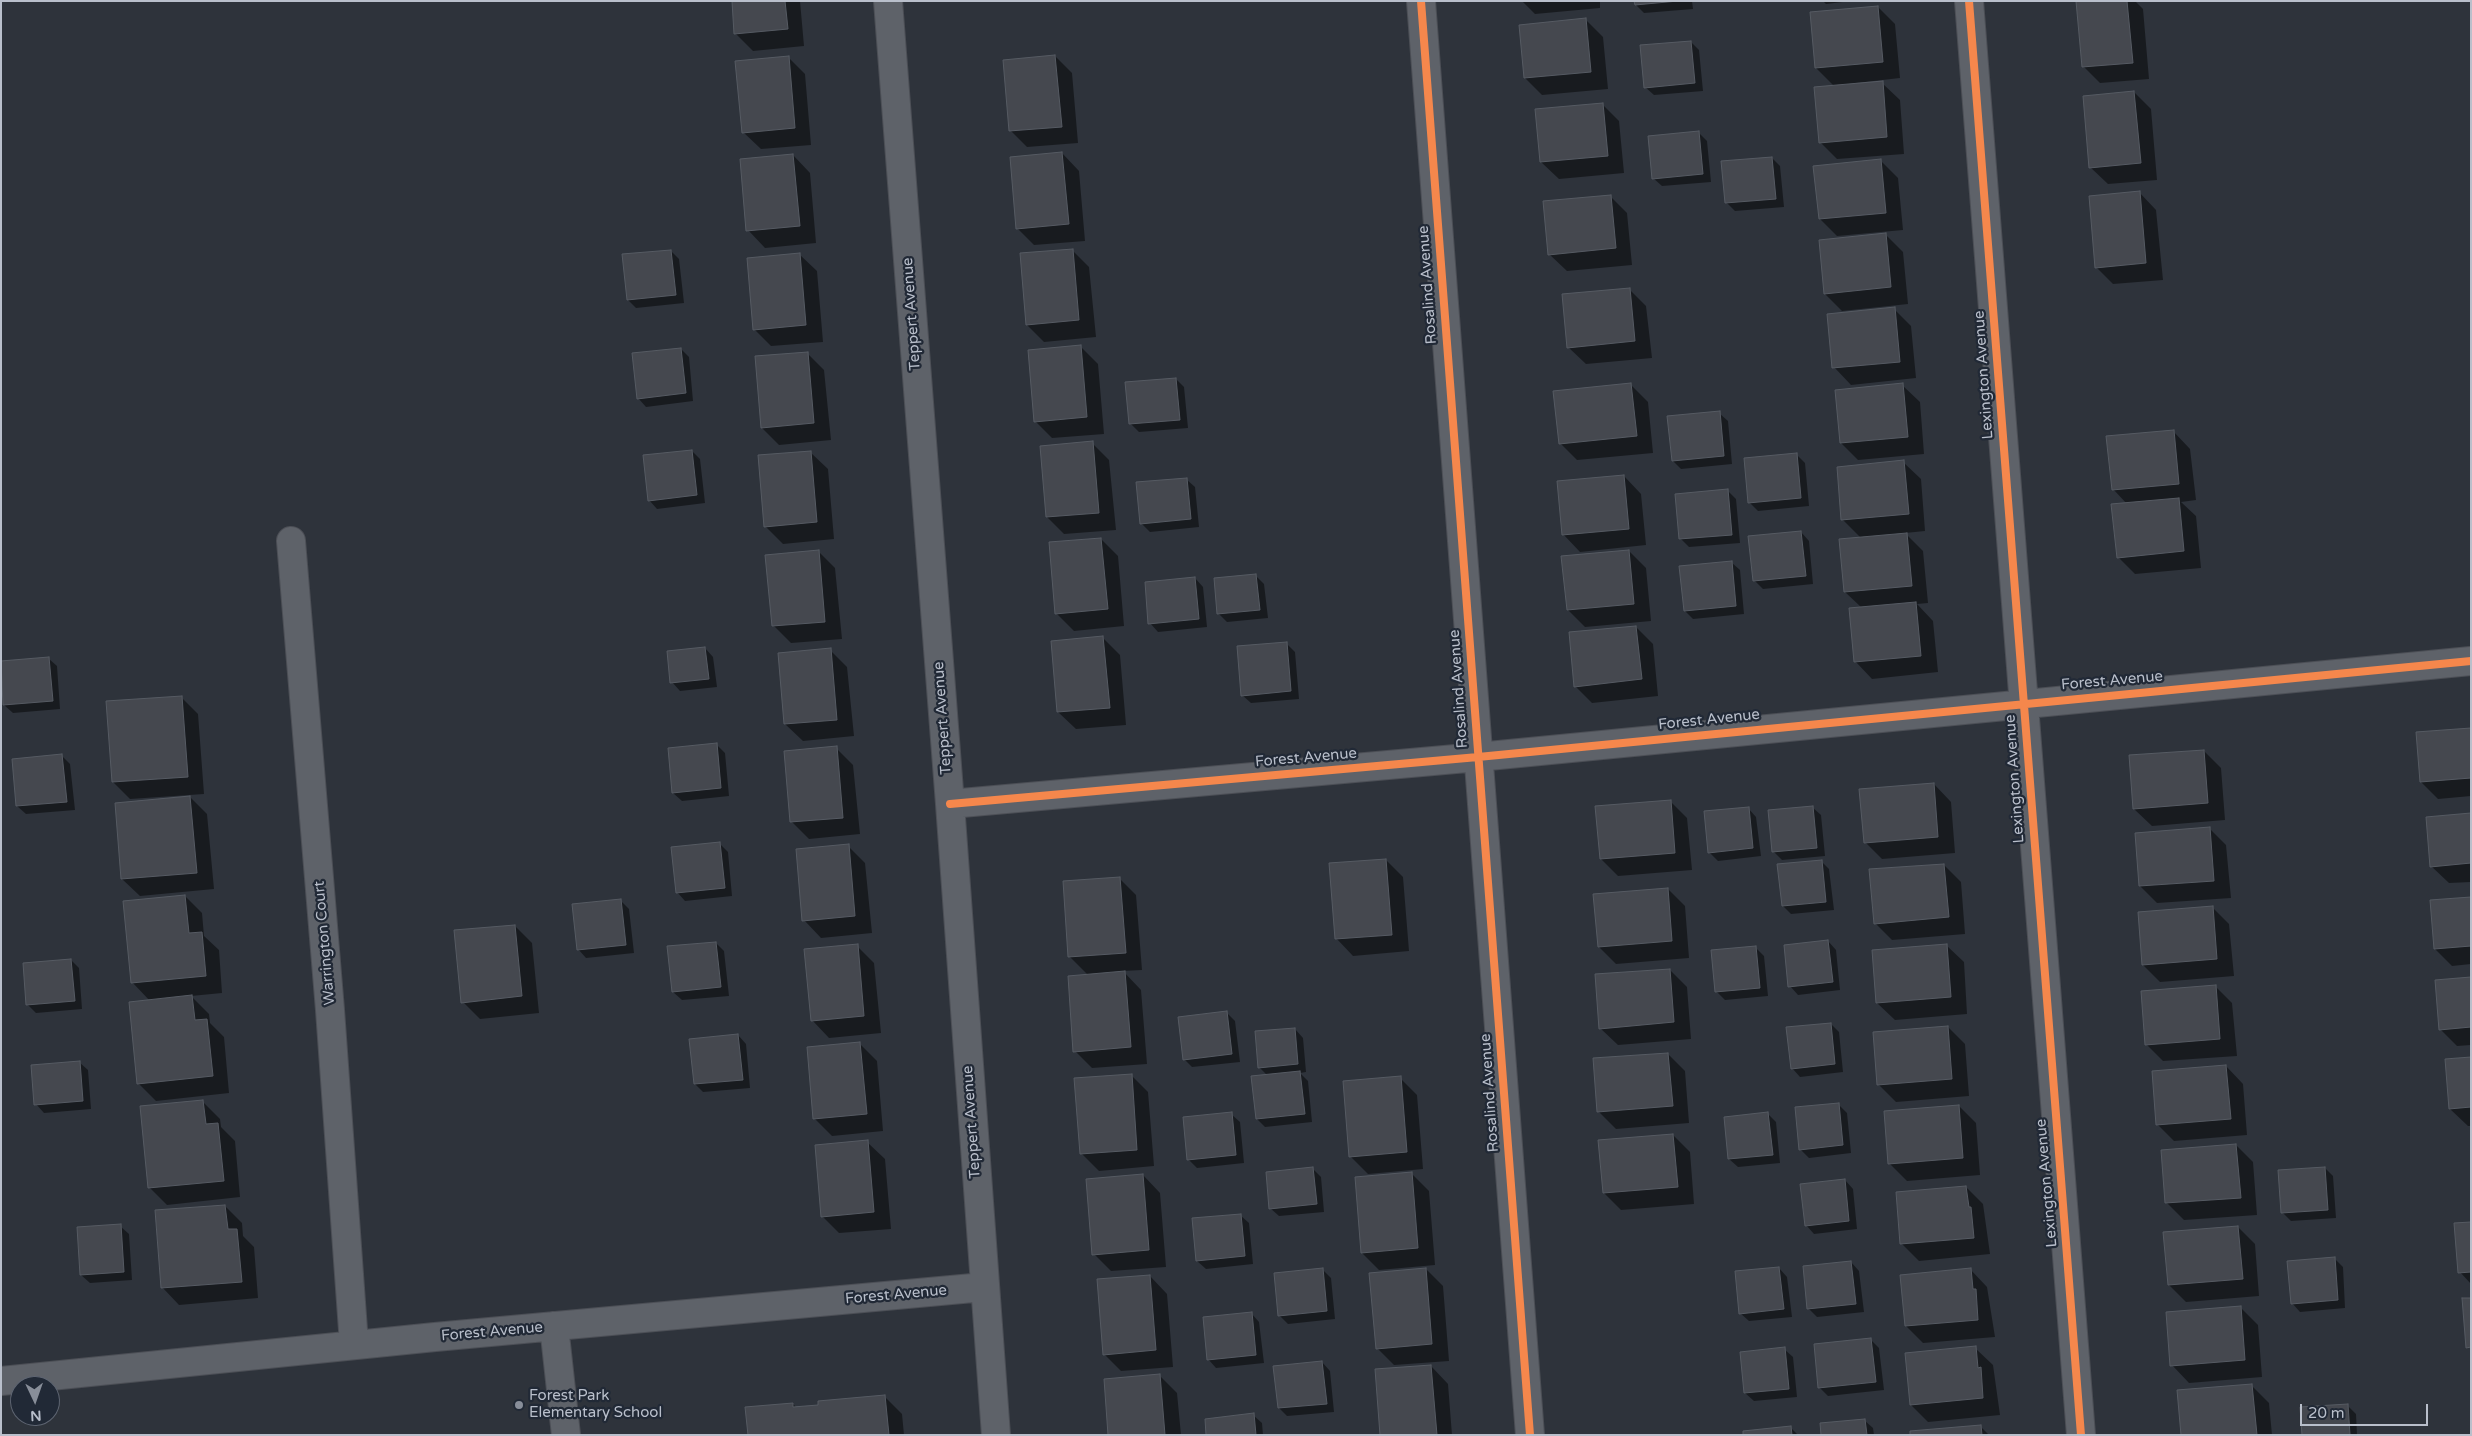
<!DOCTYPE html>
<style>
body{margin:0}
#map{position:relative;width:2472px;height:1436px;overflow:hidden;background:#2e333b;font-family:"Varela Round",sans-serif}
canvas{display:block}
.frame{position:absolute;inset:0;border:2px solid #b9bfcb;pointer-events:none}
.north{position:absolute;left:10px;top:1376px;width:50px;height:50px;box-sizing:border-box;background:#212936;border:1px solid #5e6572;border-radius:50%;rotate:177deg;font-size:14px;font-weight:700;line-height:20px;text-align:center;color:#b9bfcb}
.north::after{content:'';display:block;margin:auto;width:18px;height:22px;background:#888e99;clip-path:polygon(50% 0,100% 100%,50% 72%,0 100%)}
.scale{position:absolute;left:2300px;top:1404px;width:128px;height:22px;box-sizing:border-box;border:2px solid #b9bfcb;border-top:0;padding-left:6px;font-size:15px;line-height:18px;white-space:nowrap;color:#b9bfcb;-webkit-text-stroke:4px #212936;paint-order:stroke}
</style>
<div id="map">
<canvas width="2472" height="1436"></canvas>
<div class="frame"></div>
<div class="north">N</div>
<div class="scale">20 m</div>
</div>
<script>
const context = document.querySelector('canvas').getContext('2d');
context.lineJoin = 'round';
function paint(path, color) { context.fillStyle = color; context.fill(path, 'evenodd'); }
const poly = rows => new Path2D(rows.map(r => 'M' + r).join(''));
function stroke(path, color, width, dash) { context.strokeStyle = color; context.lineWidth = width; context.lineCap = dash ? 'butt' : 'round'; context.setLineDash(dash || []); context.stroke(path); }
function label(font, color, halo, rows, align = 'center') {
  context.font = font + ' "Varela Round",sans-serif'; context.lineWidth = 4.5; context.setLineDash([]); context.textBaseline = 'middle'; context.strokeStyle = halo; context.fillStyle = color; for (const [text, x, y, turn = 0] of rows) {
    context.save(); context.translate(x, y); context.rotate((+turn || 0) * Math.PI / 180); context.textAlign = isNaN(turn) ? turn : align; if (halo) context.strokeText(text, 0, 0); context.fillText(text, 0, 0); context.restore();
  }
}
paint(poly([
 [733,1,800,1,804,46,753,51,736,34],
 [1522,1,1600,1,1600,8,1535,14],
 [1636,1,1692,1,1693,9,1644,13,1636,5],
 [1823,1,1851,1,1826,4],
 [2077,1,2135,1,2143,9,2149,79,2100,83,2083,66],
 [1878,7,1895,24,1900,78,1856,83,1856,85,1882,83,1900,100,1904,154,1837,159,1820,142,1835,87,1816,68],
 [1586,20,1603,37,1608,89,1542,95,1525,78],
 [1691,42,1699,50,1703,91,1654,95,1645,87],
 [1055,56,1072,73,1078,143,1027,147,1010,130],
 [788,57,805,74,811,145,761,149,743,132],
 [2134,92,2151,109,2157,180,2108,184,2090,167],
 [1602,104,1619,121,1624,173,1559,179,1541,162],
 [1699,133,1707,141,1711,182,1662,186,1653,178],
 [1062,153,1079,171,1085,241,1034,245,1017,228],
 [793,155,810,173,816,243,765,248,748,230],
 [1772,158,1780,166,1784,207,1735,211,1726,202],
 [1881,161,1898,178,1903,230,1837,236,1820,219],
 [2139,192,2156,210,2163,280,2113,284,2096,267],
 [1610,196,1627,213,1632,265,1567,271,1549,254],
 [1886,235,1903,252,1908,304,1842,311,1825,294],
 [1072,250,1089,267,1096,337,1044,342,1027,325],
 [671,251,679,259,684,303,636,308,628,300],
 [799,254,817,271,823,342,771,346,754,329],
 [1629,289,1646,306,1652,358,1586,364,1568,347],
 [1894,309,1911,326,1916,378,1851,385,1834,367],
 [1080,346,1098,364,1104,434,1052,438,1035,421],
 [681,349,689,357,693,401,646,407,638,398],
 [807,353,824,370,831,440,779,445,762,428],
 [1176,379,1184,387,1188,428,1139,432,1130,423],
 [1631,385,1648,402,1653,453,1577,460,1560,443],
 [1902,385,1920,402,1924,454,1858,460,1841,443],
 [1719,413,1728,421,1732,464,1681,469,1673,461],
 [2173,431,2190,449,2196,500,2181,502,2196,516,2201,568,2135,574,2118,557,2127,504,2113,489],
 [1092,443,1109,460,1116,530,1064,534,1047,517,1041,447],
 [692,451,700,459,705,503,657,509,649,500],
 [810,452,828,469,834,539,783,544,766,527],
 [1797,455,1805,463,1809,506,1758,511,1750,503],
 [1903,462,1921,479,1925,531,1905,533,1923,551,1928,603,1917,604,1933,621,1938,672,1872,679,1855,661,1862,608,1845,592,1861,538,1843,520],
 [1624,476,1641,494,1646,545,1580,552,1563,534],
 [1186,479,1195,487,1199,527,1150,532,1141,523],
 [1727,490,1736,499,1740,543,1689,547,1681,539,1676,495],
 [1801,532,1809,541,1813,584,1763,589,1754,580],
 [1101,539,1118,556,1124,626,1074,631,1056,613],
 [818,551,835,568,842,639,791,643,773,625],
 [1629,551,1646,568,1651,621,1585,627,1568,610,1563,557],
 [1731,562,1740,570,1744,614,1693,619,1685,611],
 [1256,576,1264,584,1268,618,1227,622,1218,613],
 [1195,578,1203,587,1207,627,1158,632,1150,623],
 [1636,627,1653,644,1658,696,1592,703,1575,686],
 [1103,638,1120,655,1126,725,1076,729,1058,712],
 [1286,643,1295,652,1299,699,1251,703,1242,695],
 [705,648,713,657,717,687,680,691,672,682],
 [830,650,847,667,854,736,803,741,785,724],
 [48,658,57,666,60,709,13,713,4,705,1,662],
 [181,697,198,714,204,794,130,799,113,782],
 [2471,729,2471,796,2438,799,2421,782],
 [716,744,725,753,729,796,682,801,673,793],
 [836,748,853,765,860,834,809,839,792,822,785,752],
 [2204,751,2221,768,2225,820,2152,826,2134,809],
 [62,756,70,764,75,810,26,814,17,806],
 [1934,784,1951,802,1955,853,1882,859,1865,842],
 [190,797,207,814,214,889,140,896,122,879,116,804],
 [1670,801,1687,818,1692,870,1618,876,1601,859],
 [1812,807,1821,815,1825,856,1782,860,1774,852],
 [1748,808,1756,817,1761,856,1718,861,1709,852],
 [2471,814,2471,882,2449,883,2431,866],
 [2209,828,2226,845,2231,898,2157,903,2140,886],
 [720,844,728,852,732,896,685,901,677,892],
 [848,846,865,863,872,933,821,938,804,920],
 [1386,860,1403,877,1409,951,1353,956,1336,938],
 [1821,861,1829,869,1834,910,1791,914,1783,906],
 [1944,865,1961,882,1965,934,1892,940,1875,923],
 [1119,878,1136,895,1142,970,1123,971,1141,990,1147,1064,1092,1068,1075,1051,1089,976,1070,957],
 [1668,889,1685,906,1689,958,1616,964,1599,947],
 [185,896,202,913,204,936,219,950,222,993,191,996,209,1014,210,1023,224,1037,229,1093,156,1101,138,1083,150,1001,132,982],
 [2471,898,2471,964,2452,966,2435,949],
 [621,901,629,909,634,953,586,958,578,949],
 [2212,907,2229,924,2234,976,2160,982,2143,965],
 [515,926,532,943,539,1013,480,1019,463,1002],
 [1828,941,1836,950,1840,990,1798,995,1790,986],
 [716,943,724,951,729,996,682,1000,673,992],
 [1946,945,1964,962,1967,1014,1895,1020,1877,1003],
 [857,946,874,963,881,1033,829,1038,812,1020],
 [1755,947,1764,956,1768,996,1725,1000,1716,991],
 [71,960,79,968,82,1009,36,1013,27,1004],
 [1670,970,1687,987,1691,1039,1618,1045,1600,1028],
 [2471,978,2471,1045,2457,1046,2440,1029],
 [2215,986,2232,1003,2237,1056,2163,1061,2146,1044],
 [1227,1013,1235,1021,1240,1062,1192,1067,1184,1059],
 [1831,1024,1839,1032,1843,1072,1800,1077,1792,1068],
 [1948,1027,1965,1044,1969,1096,1896,1102,1879,1085,1874,1033],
 [1295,1029,1303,1038,1306,1072,1300,1073,1308,1081,1312,1122,1265,1127,1257,1119,1268,1076,1259,1067],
 [738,1035,746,1044,750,1088,703,1092,695,1084],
 [860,1044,877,1061,883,1131,832,1136,815,1119],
 [1668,1054,1685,1071,1689,1123,1616,1129,1599,1112],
 [2471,1059,2471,1126,2468,1126,2450,1109],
 [79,1062,88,1070,91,1109,44,1113,36,1104],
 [2226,1066,2243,1084,2247,1135,2174,1141,2157,1124],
 [1131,1075,1148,1092,1154,1166,1099,1171,1082,1154],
 [1400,1078,1417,1095,1423,1169,1368,1174,1350,1156],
 [203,1102,220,1119,221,1127,235,1141,240,1197,167,1205,150,1188],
 [1838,1104,1847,1113,1851,1153,1809,1158,1800,1149],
 [1959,1106,1976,1123,1980,1175,1907,1181,1890,1164],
 [1231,1114,1240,1122,1244,1163,1197,1168,1188,1159],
 [1768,1114,1776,1122,1780,1163,1738,1167,1729,1159],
 [1673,1135,1690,1152,1694,1204,1621,1210,1604,1193],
 [867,1142,885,1159,891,1229,839,1233,822,1216],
 [2236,1145,2253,1162,2257,1215,2184,1220,2167,1203],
 [2325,1168,2333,1176,2336,1218,2291,1221,2282,1212],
 [1313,1169,1321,1177,1324,1212,1279,1216,1270,1208],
 [1411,1173,1429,1191,1435,1265,1379,1270,1362,1253],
 [1143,1175,1160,1193,1166,1267,1111,1271,1094,1254],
 [1845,1180,1853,1189,1857,1229,1814,1234,1806,1225],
 [1966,1187,1983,1204,1990,1254,1919,1261,1902,1244],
 [225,1206,242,1223,243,1236,254,1247,258,1298,179,1305,162,1287],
 [1240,1215,1249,1223,1253,1264,1206,1269,1197,1261],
 [2471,1223,2471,1284,2460,1272],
 [120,1226,129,1234,132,1280,90,1283,81,1275],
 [2238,1227,2255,1244,2259,1296,2186,1302,2169,1285],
 [2334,1258,2343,1267,2345,1308,2300,1312,2292,1303],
 [1851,1262,1859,1271,1864,1312,1817,1317,1809,1309],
 [1779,1268,1787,1277,1792,1317,1749,1321,1740,1313],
 [1322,1269,1331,1278,1335,1319,1288,1324,1279,1315],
 [1426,1269,1443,1286,1449,1361,1394,1365,1377,1348],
 [1970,1269,1987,1287,1995,1337,1923,1343,1906,1326],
 [1150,1276,1167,1294,1173,1367,1121,1371,1104,1354],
 [2241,1308,2258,1325,2262,1377,2189,1383,2172,1365],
 [1251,1313,1259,1322,1264,1363,1216,1368,1208,1359],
 [1871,1340,1879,1348,1884,1390,1828,1396,1819,1387],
 [1975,1348,1993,1365,2000,1415,1928,1422,1911,1405],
 [1784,1349,1793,1357,1797,1397,1754,1401,1745,1393],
 [1322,1362,1330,1371,1334,1412,1287,1416,1279,1408],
 [1431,1366,1448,1384,1452,1435,1381,1435],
 [1160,1376,1177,1393,1181,1435,1109,1435],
 [2252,1386,2269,1403,2272,1435,2182,1435],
 [884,1396,902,1414,904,1435,749,1435,793,1404,797,1408,819,1406],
 [2347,1405,2356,1414,2357,1435,2304,1435],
 [1253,1415,1262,1423,1263,1435,1208,1435],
 [1864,1420,1873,1428,1874,1435,1823,1435],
 [1790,1427,1798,1435,1745,1435],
 [1981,1427,1989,1435,1912,1435]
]), '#0007');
const building = poly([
 [732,1,785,1,788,29,734,34,732,1],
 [1634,1,1678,1,1635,5,1634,1],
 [2076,1,2127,1,2133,63,2082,67,2076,1],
 [1878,6,1883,62,1815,68,1810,12,1878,6],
 [1586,18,1591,72,1524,78,1519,25,1586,18],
 [1691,41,1695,83,1644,88,1640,45,1691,41],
 [1055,55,1062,127,1009,131,1003,60,1055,55],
 [789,56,795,128,742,133,735,61,789,56],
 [1883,81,1887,137,1819,143,1814,87,1883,81],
 [2134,91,2141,163,2089,168,2083,96,2134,91],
 [1603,103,1608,156,1540,162,1535,109,1603,103],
 [1699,131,1703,174,1652,179,1648,136,1699,131],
 [1062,152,1069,224,1016,229,1010,157,1062,152],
 [793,154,800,226,746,231,740,159,793,154],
 [1772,157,1776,199,1725,203,1721,161,1772,157],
 [1881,159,1886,213,1819,219,1813,166,1881,159],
 [2140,191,2146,263,2095,268,2089,196,2140,191],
 [1611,195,1616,248,1548,255,1543,201,1611,195],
 [1886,233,1891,287,1824,294,1819,240,1886,233],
 [1073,249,1079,320,1026,325,1020,253,1073,249],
 [671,250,676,295,627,300,622,254,671,250],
 [800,253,806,325,753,330,747,258,800,253],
 [1630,288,1635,341,1567,348,1562,294,1630,288],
 [1895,307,1900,362,1832,368,1827,314,1895,307],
 [1081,345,1087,417,1034,422,1028,350,1081,345],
 [681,348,686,393,637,399,632,353,681,348],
 [808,352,814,423,761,428,755,356,808,352],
 [1176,378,1180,420,1129,424,1125,382,1176,378],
 [1631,383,1637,436,1559,444,1553,391,1631,383],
 [1903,383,1908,437,1840,443,1835,390,1903,383],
 [1720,411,1724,456,1672,461,1667,416,1720,411],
 [2174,430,2179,484,2112,490,2106,436,2174,430],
 [1093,441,1099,513,1046,517,1040,446,1093,441],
 [692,450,697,495,648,501,643,455,692,450],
 [811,451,817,522,764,527,758,455,811,451],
 [1797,453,1801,498,1748,503,1744,458,1797,453],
 [1904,460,1909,514,1841,520,1837,467,1904,460],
 [1624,475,1629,529,1562,535,1557,481,1624,475],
 [1187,478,1191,519,1140,524,1136,482,1187,478],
 [1728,489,1732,535,1679,539,1675,494,1728,489],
 [2179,498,2184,551,2117,558,2111,504,2179,498],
 [1801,531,1806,576,1753,581,1748,536,1801,531],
 [1907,533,1912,586,1844,592,1839,539,1907,533],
 [1101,538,1108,609,1055,614,1049,542,1101,538],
 [819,550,825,622,772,626,765,555,819,550],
 [1629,550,1634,604,1567,610,1561,556,1629,550],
 [1732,561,1736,606,1684,611,1679,566,1732,561],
 [1256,574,1260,610,1217,614,1214,578,1256,574],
 [1195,577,1199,619,1148,624,1145,582,1195,577],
 [1916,602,1921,656,1854,662,1849,608,1916,602],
 [1636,626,1642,679,1574,687,1569,632,1636,626],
 [1103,636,1110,708,1057,712,1051,641,1103,636],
 [1287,642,1291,691,1241,696,1237,646,1287,642],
 [705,647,709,679,670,683,667,651,705,647],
 [831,648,837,720,784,724,778,653,831,648],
 [49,657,53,701,3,705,1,661,49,657],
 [182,696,188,777,112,782,106,701,182,696],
 [2471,728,2471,778,2420,782,2416,732,2471,728],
 [717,743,721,788,672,793,668,748,717,743],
 [837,746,843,818,790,822,784,751,837,746],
 [2204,750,2208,803,2133,809,2129,755,2204,750],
 [62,754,67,802,16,806,12,759,62,754],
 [1934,783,1938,837,1864,843,1859,789,1934,783],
 [190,796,197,873,121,879,115,803,190,796],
 [1671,800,1675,853,1600,859,1595,806,1671,800],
 [1813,806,1817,848,1772,852,1768,810,1813,806],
 [1749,807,1753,848,1708,853,1704,811,1749,807],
 [2471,813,2471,863,2430,867,2426,817,2471,813],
 [2210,827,2214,881,2139,886,2135,833,2210,827],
 [720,842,725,888,676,893,671,847,720,842],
 [849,844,855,916,802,921,796,849,849,844],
 [1386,859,1392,935,1335,939,1329,863,1386,859],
 [1822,860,1826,902,1782,906,1777,864,1822,860],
 [1944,864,1949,917,1874,924,1869,869,1944,864],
 [1120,877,1126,953,1068,957,1063,881,1120,877],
 [1668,888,1672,941,1598,947,1593,894,1668,888],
 [185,895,189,933,202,932,206,976,131,983,123,901,185,895],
 [2471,897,2471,946,2434,949,2430,900,2471,897],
 [621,899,626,945,577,950,572,904,621,899],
 [2213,906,2217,959,2142,965,2138,912,2213,906],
 [515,925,522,996,461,1003,454,930,515,925],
 [1828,940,1833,982,1788,987,1784,945,1828,940],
 [716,942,721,987,672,992,667,946,716,942],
 [858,944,864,1016,811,1021,804,949,858,944],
 [1947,944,1951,997,1876,1003,1872,950,1947,944],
 [1756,946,1760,988,1715,992,1711,950,1756,946],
 [71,959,75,1001,26,1005,23,963,71,959],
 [1670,969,1674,1022,1599,1029,1595,974,1670,969],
 [1125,971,1131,1047,1073,1052,1068,976,1125,971],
 [2471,977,2471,1027,2439,1030,2435,980,2471,977],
 [2216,985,2220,1039,2145,1045,2141,991,2216,985],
 [192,995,195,1020,207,1019,213,1076,137,1084,129,1002,192,995],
 [1227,1011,1232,1054,1183,1060,1178,1017,1227,1011],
 [1831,1023,1835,1064,1791,1069,1786,1027,1831,1023],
 [1948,1026,1952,1079,1877,1085,1873,1032,1948,1026],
 [1295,1028,1298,1064,1258,1068,1255,1031,1295,1028],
 [738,1034,743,1080,694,1084,689,1039,738,1034],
 [860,1042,867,1114,813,1119,807,1047,860,1042],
 [1668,1053,1673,1106,1597,1112,1593,1058,1668,1053],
 [2471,1057,2471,1107,2449,1109,2445,1059,2471,1057],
 [80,1061,83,1101,34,1105,31,1065,80,1061],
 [2226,1065,2231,1119,2156,1125,2152,1071,2226,1065],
 [1300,1071,1305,1114,1256,1119,1251,1076,1300,1071],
 [1132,1074,1137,1150,1080,1154,1074,1078,1132,1074],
 [1401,1076,1407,1152,1349,1157,1343,1081,1401,1076],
 [203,1100,206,1124,218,1123,224,1181,148,1188,140,1106,203,1100],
 [1839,1103,1843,1145,1799,1150,1795,1107,1839,1103],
 [1959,1105,1963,1158,1888,1164,1884,1111,1959,1105],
 [1232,1112,1236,1155,1187,1160,1183,1117,1232,1112],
 [1768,1112,1773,1155,1728,1159,1724,1117,1768,1112],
 [1673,1134,1678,1187,1603,1193,1598,1140,1673,1134],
 [868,1140,874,1212,821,1217,815,1145,868,1140],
 [2236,1144,2241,1198,2165,1203,2161,1150,2236,1144],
 [1313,1167,1317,1204,1269,1209,1266,1172,1313,1167],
 [2325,1167,2328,1210,2281,1213,2278,1170,2325,1167],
 [1412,1172,1418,1248,1361,1253,1355,1177,1412,1172],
 [1143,1174,1149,1250,1092,1255,1086,1179,1143,1174],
 [1845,1179,1849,1221,1805,1226,1800,1184,1845,1179],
 [1966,1186,1969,1207,1971,1207,1974,1238,1900,1244,1896,1192,1966,1186],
 [225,1205,228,1229,237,1229,242,1282,161,1288,155,1210,225,1205],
 [1241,1214,1245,1256,1196,1261,1192,1218,1241,1214],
 [2471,1222,2471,1272,2458,1273,2454,1223,2471,1222],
 [121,1224,124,1272,80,1275,77,1227,121,1224],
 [2238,1226,2243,1279,2168,1285,2163,1232,2238,1226],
 [2335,1257,2338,1300,2291,1304,2287,1261,2335,1257],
 [1851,1261,1856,1304,1807,1309,1803,1266,1851,1261],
 [1779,1267,1784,1309,1739,1314,1735,1271,1779,1267],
 [1323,1268,1327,1311,1278,1316,1274,1273,1323,1268],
 [1426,1268,1432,1344,1376,1349,1369,1273,1426,1268],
 [1971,1268,1973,1289,1976,1289,1978,1320,1905,1326,1900,1275,1971,1268],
 [1150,1275,1156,1350,1103,1355,1097,1279,1150,1275],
 [2462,1298,2471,1298,2471,1347,2466,1348,2462,1298],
 [2241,1306,2245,1360,2170,1366,2166,1312,2241,1306],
 [1252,1312,1256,1355,1207,1360,1203,1317,1252,1312],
 [1871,1338,1876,1382,1818,1388,1814,1344,1871,1338],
 [1976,1346,1978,1368,1981,1367,1983,1398,1910,1405,1905,1353,1976,1346],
 [1785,1347,1789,1389,1744,1393,1740,1352,1785,1347],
 [1322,1361,1327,1404,1278,1408,1273,1366,1322,1361],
 [1431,1365,1437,1435,1380,1435,1375,1369,1431,1365],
 [1160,1374,1165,1435,1108,1435,1104,1379,1160,1374],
 [2252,1384,2257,1435,2181,1435,2177,1390,2252,1384],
 [885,1395,889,1435,748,1435,745,1407,793,1403,793,1407,818,1405,818,1401,885,1395],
 [2348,1404,2350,1435,2302,1435,2300,1407,2348,1404],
 [1254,1413,1256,1435,1206,1435,1205,1419,1254,1413],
 [1865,1419,1867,1435,1821,1435,1820,1423,1865,1419],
 [1981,1425,1982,1435,1910,1435,1910,1431,1981,1425],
 [1791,1426,1792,1435,1743,1435,1743,1431,1791,1426]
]);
paint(building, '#45484f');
stroke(building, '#565b63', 1);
const minor = poly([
 [888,1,950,804,996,1435],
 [1421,1,1530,1435],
 [1969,1,2081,1435],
 [291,541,330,1010,354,1344],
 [950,804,1478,757,2471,661],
 [554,1326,566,1435],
 [1,1381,435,1337,984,1287]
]);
stroke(minor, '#4c4f56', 30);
stroke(minor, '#5e6269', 28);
stroke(poly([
 [1421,1,1530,1435],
 [1969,1,2081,1435],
 [950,804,1478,757,2471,661]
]), '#f5874c', 8);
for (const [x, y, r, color] of [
 [519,1405,5,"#888e99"]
]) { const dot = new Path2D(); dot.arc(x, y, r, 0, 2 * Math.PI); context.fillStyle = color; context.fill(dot); stroke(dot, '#212936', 2); }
label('15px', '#b9bfcb', '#212936', [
 ["Rosalind Avenue",1428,285,-94],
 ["Teppert Avenue",912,314,-94],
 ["Lexington Avenue",1984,375,-94],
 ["Forest Avenue",2112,681,-5],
 ["Rosalind Avenue",1459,689,-94],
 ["Teppert Avenue",943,718,-94],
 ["Forest Avenue",1709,720,-6],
 ["Forest Avenue",1306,758,-5],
 ["Lexington Avenue",2015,779,-94],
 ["Warrington Court",325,943,-95],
 ["Rosalind Avenue",1490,1093,-94],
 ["Teppert Avenue",972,1122,-94],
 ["Lexington Avenue",2047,1183,-95],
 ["Forest Avenue",896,1295,-5],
 ["Forest Avenue",492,1332,-5]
]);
label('15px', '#b9bfcb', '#212936', [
 ["Forest Park",529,1396],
 ["Elementary School",529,1413]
], 'left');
</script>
